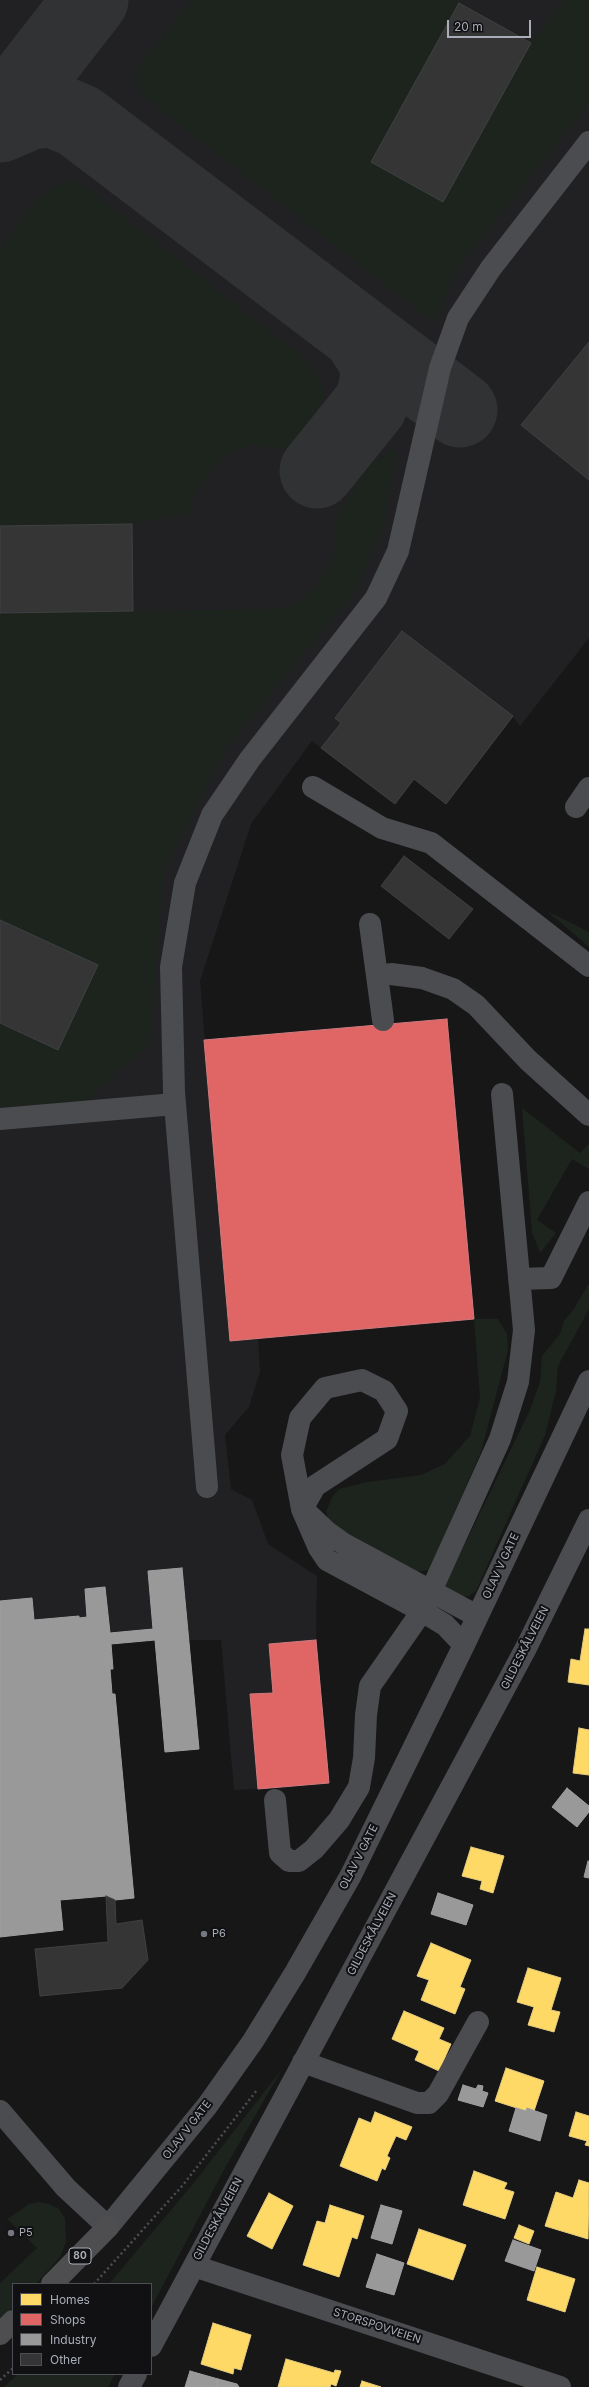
<!DOCTYPE html>
<meta charset="utf-8">
<style>
body{margin:0}
#map{position:relative;width:589px;height:2387px;overflow:hidden;background:#171717;font-family:Inter,sans-serif}
canvas{display:block}
.legend{position:absolute;left:12px;top:2283px;width:140px;height:92px;box-sizing:border-box;background:#111113;border:1px solid #4d4f55;margin:0;padding:5px 7px;list-style:none;font-size:12px;color:#a8adb8}
.legend li{display:flex;align-items:center;gap:8px;height:20px}
.legend b{width:20px;border:1px solid #4d4f55}
.scale{position:absolute;left:447px;top:20px;width:84px;height:18px;box-sizing:border-box;border:2px solid #a8adb8;border-top:0;padding-left:5px;font-size:12px;line-height:14px;white-space:nowrap;color:#a8adb8;-webkit-text-stroke:3px #111113;paint-order:stroke}
</style>
<div id="map">
<canvas width="589" height="2387"></canvas>
<ul class="legend">
<li><b style="height:11px;background:#ffd966"></b>Homes</li>
<li><b style="height:11px;background:#e06666"></b>Shops</li>
<li><b style="height:11px;background:#999"></b>Industry</li>
<li><b style="height:11px;background:#353536"></b>Other</li>
</ul>
<div class="scale">20 m</div>
</div>
<script>
const context = document.querySelector('canvas').getContext('2d');
context.lineJoin = 'round';
function paint(path, color) { context.fillStyle = color; context.fill(path, 'evenodd'); }
const poly = rows => new Path2D(rows.map(r => 'M' + r).join(''));
function stroke(path, color, width, dash) { context.strokeStyle = color; context.lineWidth = width; context.lineCap = dash ? 'butt' : 'round'; context.setLineDash(dash || []); context.stroke(path); }
function label(font, color, halo, rows, align = 'center') {
  context.font = font + ' Inter,sans-serif'; context.lineWidth = 4; context.setLineDash([]); context.textBaseline = 'middle'; context.strokeStyle = halo; context.fillStyle = color; for (const [text, x, y, turn = 0] of rows) {
    context.save(); context.translate(x, y); context.rotate((+turn || 0) * Math.PI / 180); context.textAlign = isNaN(turn) ? turn : align; if (halo) context.strokeText(text, 0, 0); context.fillText(text, 0, 0); context.restore();
  }
}
paint(poly([
 [0,0,589,0,589,638,520,726,513,717,446,804,414,779,395,804,312,741,251,824,200,981,230,1340,258,1339,260,1372,249,1407,225,1435,231,1489,252,1500,268,1544,317,1576,316,1640,258,1789,234,1790,221,1640,103,1640,0,1853]
]), '#212123');
paint(poly([
 [192,0,460,0,460,3,531,43,566,0,589,0,589,103,458,268,433,322,144,97,134,80,143,62],
 [70,180,86,187,300,355,320,378,325,398,290,449,252,445,225,456,198,486,188,513,132,524,134,611,276,609,301,601,321,580,334,555,337,516,372,463,396,447,385,522,355,591,226,748,163,873,150,1043,86,1101,0,1107,0,248,41,196,57,184],
 [547,911,589,932,589,947],
 [522,1108,580,1153,589,1144,589,1169,572,1159,537,1220,556,1233,540,1253,532,1232],
 [589,1283,589,1309,558,1366,556,1391,545,1435,476,1591,469,1596,458,1598,447,1592,445,1585,530,1410,540,1382,542,1356,560,1334,564,1321,574,1309],
 [474,1319,498,1319,507,1334,508,1350,481,1452,429,1570,414,1572,329,1522,326,1512,332,1497,339,1489,367,1482,421,1475,445,1464,470,1436,480,1398],
 [282,2069,225,2168,151,2308,151,2284,109,2284,193,2184],
 [38,2202,49,2204,59,2209,65,2218,66,2242,60,2257,36,2284,13,2284,13,2307,0,2319,0,2283,37,2248,7,2219,29,2204],
 [18,2374,115,2374,108,2387,4,2387]
]), '#1d241e');
const homes = poly([
 [585,1629,589,1629,589,1685,568,1682,571,1659,580,1661,585,1629],
 [579,1728,589,1730,589,1775,573,1773,579,1728],
 [471,1847,504,1856,493,1893,480,1889,482,1881,462,1876,471,1847],
 [431,1943,471,1960,460,1987,465,1989,455,2014,421,2000,429,1980,417,1976,431,1943],
 [528,1968,561,1978,551,2010,560,2012,554,2032,528,2025,534,2007,517,2002,528,1968],
 [404,2011,444,2028,439,2039,451,2044,439,2071,415,2060,419,2051,392,2039,404,2011],
 [506,2068,544,2081,534,2111,527,2108,526,2111,495,2101,506,2068],
 [375,2112,412,2127,406,2140,396,2136,387,2156,390,2158,385,2170,382,2168,377,2181,340,2166,359,2118,371,2123,375,2112],
 [576,2112,589,2116,589,2146,585,2145,587,2141,569,2136,576,2112],
 [474,2171,507,2183,504,2189,514,2192,505,2219,463,2205,474,2171],
 [579,2180,589,2183,588,2239,545,2226,556,2192,573,2198,579,2180],
 [269,2193,293,2206,272,2249,247,2236,269,2193],
 [330,2205,364,2216,357,2239,352,2237,339,2277,303,2265,317,2221,325,2223,330,2205],
 [519,2225,534,2231,529,2244,514,2238,519,2225],
 [419,2229,466,2245,453,2280,407,2264,419,2229],
 [537,2267,575,2279,565,2312,527,2300,537,2267],
 [213,2323,251,2335,241,2370,234,2368,233,2374,201,2364,213,2323],
 [286,2359,334,2373,335,2370,341,2371,336,2386,331,2384,330,2387,278,2387,286,2359],
 [362,2381,381,2387,360,2387,362,2381]
]);
paint(homes, '#ffd966');
stroke(homes, '#e5cc7f', 1);
const shops = poly([
 [447,1019,474,1319,230,1341,204,1040,447,1019],
 [316,1640,329,1783,258,1789,250,1694,273,1693,269,1644,316,1640]
]);
paint(shops, '#e06666');
stroke(shops, '#cf7b7f', 1);
const industry = poly([
 [182,1568,199,1749,165,1752,155,1640,111,1644,113,1669,110,1669,112,1694,115,1694,134,1898,115,1900,106,1896,60,1900,63,1930,0,1937,0,1601,32,1598,34,1620,79,1616,79,1618,87,1617,85,1589,105,1587,110,1633,153,1629,148,1571,182,1568],
 [567,1788,589,1806,589,1812,577,1827,552,1807,567,1788],
 [588,1861,589,1862,589,1878,584,1877,588,1861],
 [438,1893,473,1905,466,1925,431,1914,438,1893],
 [463,2085,476,2089,478,2085,483,2086,482,2091,488,2093,483,2107,458,2100,463,2085],
 [516,2108,526,2111,527,2108,547,2115,540,2141,509,2131,516,2108],
 [381,2205,402,2211,392,2244,371,2238,381,2205],
 [513,2240,541,2250,534,2271,505,2261,513,2240],
 [377,2254,404,2263,394,2295,366,2287,377,2254],
 [190,2371,218,2379,216,2387,185,2387,190,2371],
 [218,2379,237,2384,239,2387,216,2387,218,2379]
]);
paint(industry, '#999');
stroke(industry, '#9e9fa2', 1);
stroke(poly([
 [0,117,91,0],
 [0,125,30,112,53,110,79,121,460,410],
 [317,471,370,405,375,392,378,375,376,360,359,333]
]), '#313233', 75);
const building = poly([
 [459,3,531,43,443,202,371,162,459,3],
 [589,342,589,480,521,425,589,342],
 [132,524,133,611,0,613,0,526,132,524],
 [402,631,513,716,446,804,414,779,395,804,321,748,341,723,335,718,402,631],
 [404,856,473,909,449,939,381,886,404,856],
 [0,920,98,965,58,1050,0,1023,0,920],
 [106,1896,115,1900,116,1924,142,1920,148,1960,122,1988,40,1996,35,1949,108,1942,106,1896]
]);
paint(building, '#353536');
stroke(building, '#3f4043', 1);
stroke(poly([
 [94,2284,183,2185,257,2090],
 [0,2380,13,2368]
]), '#4d4e52', 2.5, [2, 3]);
stroke(poly([
 [313,787,382,828,431,843,589,966],
 [576,807,589,788],
 [370,924,383,1020],
 [378,976,391,974,422,978,453,989,476,1005,528,1060,589,1115],
 [0,1119,175,1104],
 [519,1279,551,1278,589,1202],
 [207,1487,174,1092,171,967,185,883,212,815,250,759,376,598,398,551,440,368,458,318,491,268,589,142],
 [302,1509,315,1486,387,1439,397,1411,384,1391,362,1380,325,1388,300,1418,292,1455,302,1509,319,1548,327,1560,422,1611,445,1625,464,1645],
 [308,1514,327,1532,344,1544,477,1616],
 [275,1800,280,1853,289,1861,299,1861,314,1849,339,1820,359,1787,364,1758,366,1715,370,1686,422,1611,500,1439,518,1382,524,1330,502,1094],
 [303,2062,417,2103,429,2103,438,2094,478,2022],
 [0,2111,66,2188,108,2227,207,2106,253,2041,295,1973,351,1875,464,1645,589,1381],
 [194,2266,560,2387],
 [151,2346,526,1648,589,1520],
 [129,2387,136,2374]
]), '#4b4c50', 22);
stroke(poly([
 [52,2284,108,2227],
 [0,2334,13,2321]
]), '#4e4e51', 22);
for (const [x, y, r, color] of [
 [204,1934,4,"#757880"],
 [11,2233,4,"#757880"]
]) { const dot = new Path2D(); dot.arc(x, y, r, 0, 2 * Math.PI); context.fillStyle = color; context.fill(dot); stroke(dot, '#111113', 1.5); }
for (const [x, y, w] of [
 [80,2256,22]
]) { const box = new Path2D(); box.roundRect(x - w / 2, y - 8, w, 16, 3); context.fillStyle = '#111113'; context.fill(box); stroke(box, '#a8adb8', 1); }
label('bold 10px', '#a8adb8', null, [
 ["80",80,2256]
]);
label('11px', '#a8adb8', '#111113', [
 ["OLAV V GATE",501,1566,-65],
 ["GILDESKÅLVEIEN",525,1648,-63],
 ["OLAV V GATE",359,1857,-63],
 ["GILDESKÅLVEIEN",372,1934,-62],
 ["OLAV V GATE",187,2130,-52],
 ["GILDESKÅLVEIEN",218,2219,-62],
 ["STORSPOVVEIEN",377,2326,18]
]);
label('11px', '#a8adb8', '#111113', [
 ["P6",212,1934],
 ["P5",19,2233]
], 'left');
</script>
